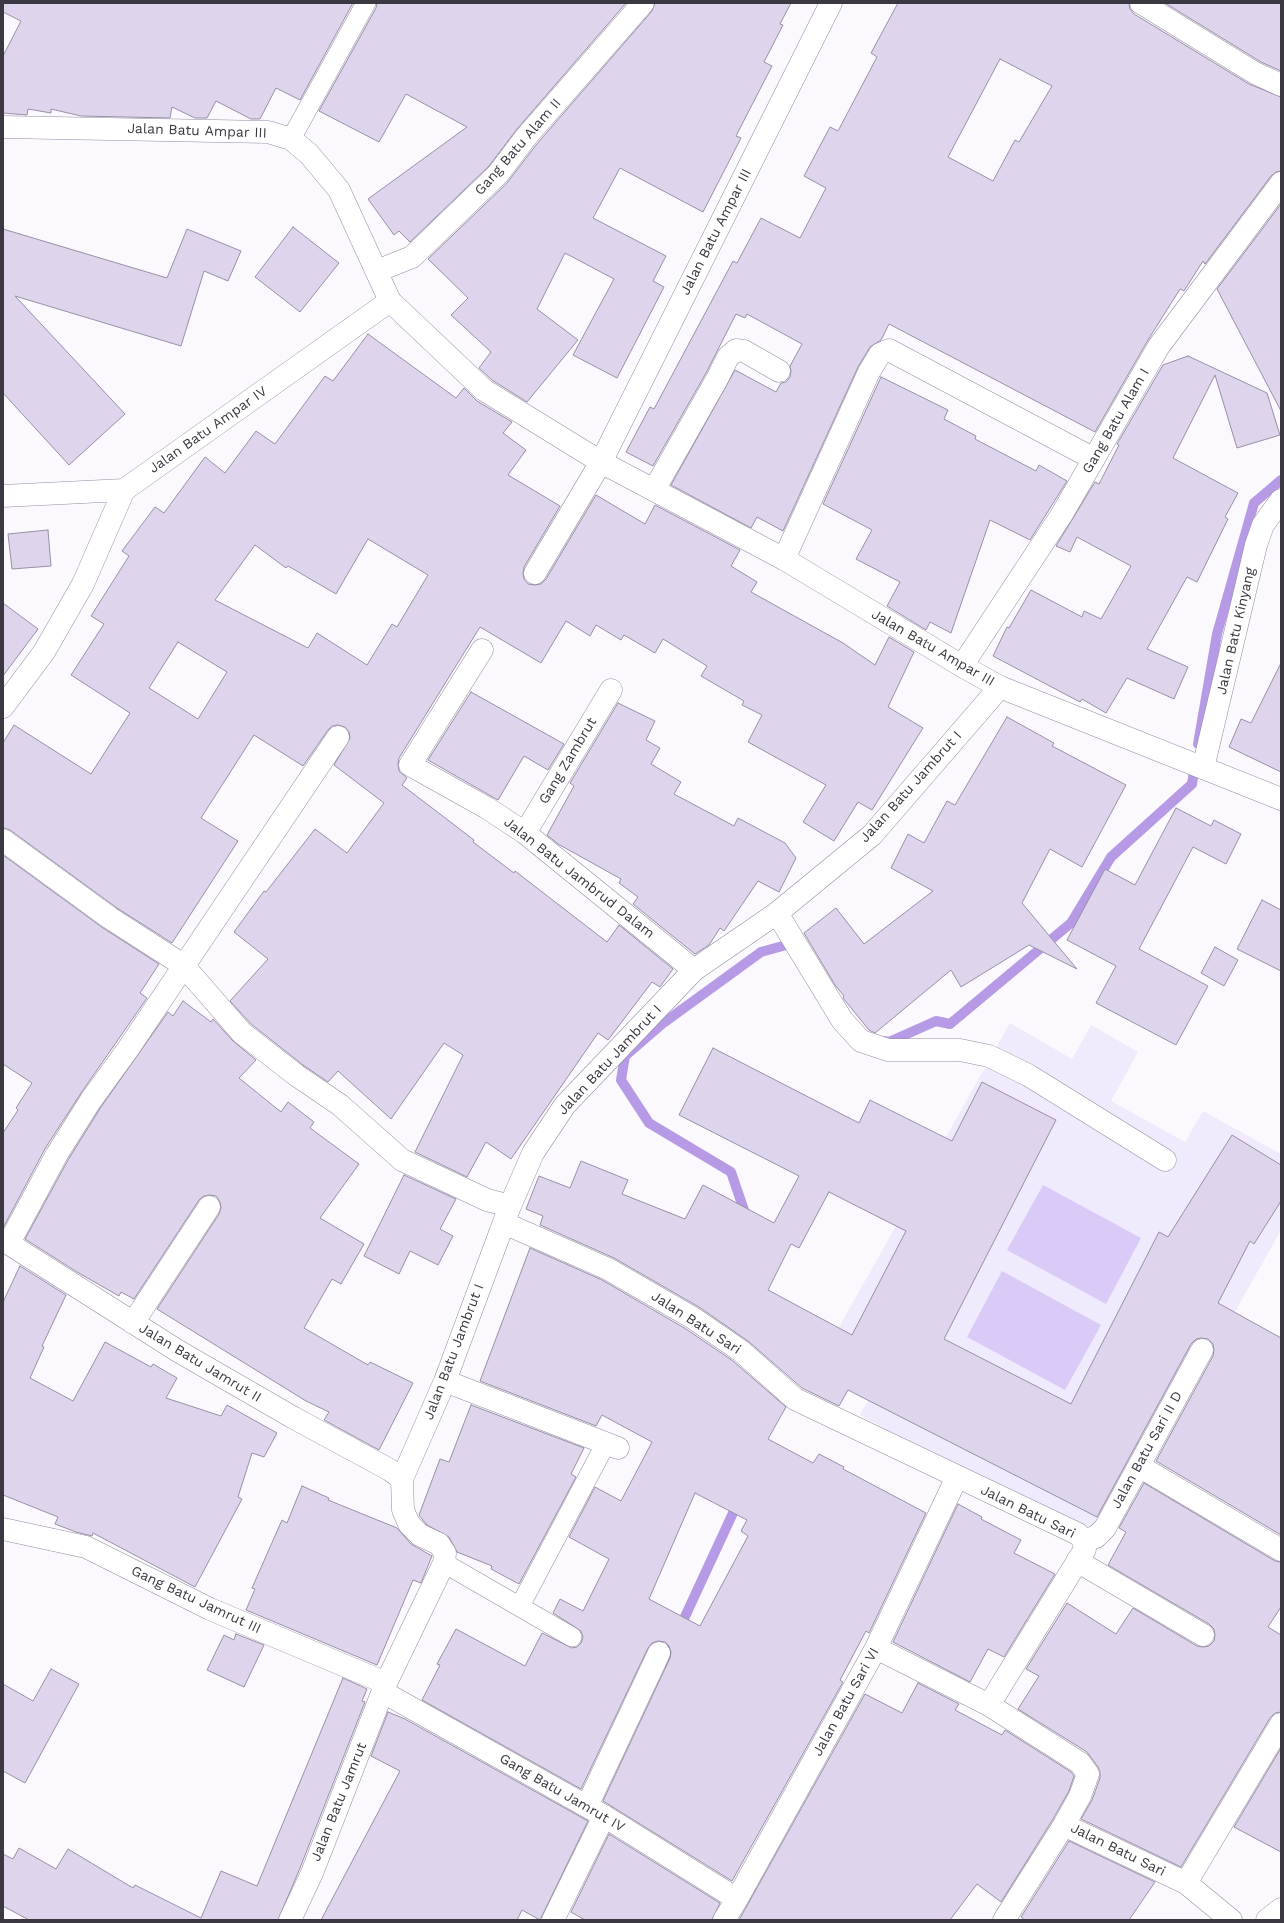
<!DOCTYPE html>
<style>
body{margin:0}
#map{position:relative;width:1284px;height:1923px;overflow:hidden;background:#fbf9fe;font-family:"Work Sans",sans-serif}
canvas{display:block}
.frame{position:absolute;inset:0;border:4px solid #3b3841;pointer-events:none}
</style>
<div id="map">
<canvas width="1284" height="1923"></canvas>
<div class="frame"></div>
</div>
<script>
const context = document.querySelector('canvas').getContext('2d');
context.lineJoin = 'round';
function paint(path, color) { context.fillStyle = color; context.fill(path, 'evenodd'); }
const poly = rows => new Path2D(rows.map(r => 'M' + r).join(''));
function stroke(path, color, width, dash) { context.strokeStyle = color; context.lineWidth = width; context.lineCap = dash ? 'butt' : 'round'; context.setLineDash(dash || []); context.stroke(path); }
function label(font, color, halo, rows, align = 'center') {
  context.font = font + ' "Work Sans",sans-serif'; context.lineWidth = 3; context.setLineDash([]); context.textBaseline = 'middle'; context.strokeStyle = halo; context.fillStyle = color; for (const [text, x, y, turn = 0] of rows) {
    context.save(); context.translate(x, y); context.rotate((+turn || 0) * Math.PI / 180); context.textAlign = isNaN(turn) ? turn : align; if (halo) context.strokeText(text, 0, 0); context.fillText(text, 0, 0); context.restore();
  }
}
paint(poly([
 [1010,1023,1072,1059,1091,1025,1138,1052,1111,1101,1185,1142,1203,1111,1281,1154,1281,1230,1101,1550,860,1415,883,1373,830,1343]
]), '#f0eafd');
paint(poly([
 [1043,1185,1141,1238,1106,1304,1007,1250],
 [1002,1271,1101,1325,1065,1390,967,1337]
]), '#dacaf8');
stroke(poly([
 [1198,744,1217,634,1254,503,1281,480],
 [883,1041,889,1042,936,1021,950,1024,1071,923,1111,857,1192,784,1195,764],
 [747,1219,731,1172,649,1123,621,1080,625,1056,662,1024,761,952,797,942],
 [664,1662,739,1500]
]), '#b79ae5', 10);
const building = poly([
 [3,3,353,3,300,100,276,88,260,119,251,119,216,101,207,118,195,118,172,107,170,118,81,116,51,109,51,113,28,109,27,115,3,113,3,56,21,21,3,12,3,3],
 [377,3,626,3,517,129,489,166,410,242,399,231,394,235,368,199,467,127,406,94,379,142,319,111,376,8,377,3],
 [655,3,791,3,780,24,783,25,764,62,772,66,736,136,741,138,703,212,620,168,593,218,666,256,653,281,664,287,617,378,573,355,614,279,565,253,537,309,578,340,527,402,492,380,479,368,491,352,451,315,468,298,428,259,507,183,536,145,652,11,655,3],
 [898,3,1129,3,1130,9,1134,14,1249,84,1281,97,1281,171,1276,172,1271,176,1205,264,1203,261,1184,291,1180,289,1148,340,1095,432,889,324,881,340,870,347,858,367,783,531,757,517,751,528,671,485,735,370,776,392,781,383,786,382,790,377,791,371,790,366,802,344,747,314,745,318,736,314,706,373,653,466,626,452,650,407,654,409,733,261,737,263,761,218,800,238,826,188,804,176,830,127,838,131,877,57,871,53,898,3],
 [1000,59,1052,86,1019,142,1015,140,993,181,948,157,1000,59],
 [1165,3,1281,3,1281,71,1261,62,1165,3],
 [1281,204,1281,411,1217,289,1281,204],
 [293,227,339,263,300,312,255,277,293,227],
 [3,229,167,278,187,229,241,251,228,281,204,271,181,346,15,296,125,414,69,465,3,393,3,229],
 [368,334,456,398,464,388,477,401,512,422,503,433,526,450,508,475,560,506,524,567,523,573,524,579,528,584,535,585,541,584,546,579,596,495,645,524,655,505,740,550,731,566,757,582,751,592,843,643,875,665,889,637,914,652,888,707,923,728,872,810,858,802,834,841,803,822,826,785,748,742,762,715,742,705,744,701,701,676,707,666,663,639,655,653,624,635,621,640,596,625,590,636,566,621,541,663,480,627,399,758,398,764,399,771,407,778,402,785,474,840,473,842,514,873,515,871,607,942,619,925,673,969,660,987,652,982,608,1040,598,1033,511,1159,486,1142,467,1177,415,1152,463,1055,444,1043,391,1119,338,1071,328,1082,303,1065,251,1024,230,1001,268,959,234,932,264,891,266,892,315,829,347,853,384,803,334,765,350,738,349,732,345,727,338,725,332,726,328,730,303,766,254,735,201,818,238,841,172,943,117,908,10,830,3,828,3,743,14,725,91,774,130,713,71,675,104,624,91,616,129,556,122,551,155,507,164,513,205,457,225,473,256,431,275,444,325,376,333,381,368,334],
 [368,539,428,575,397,627,392,624,367,665,317,633,308,648,215,600,255,545,286,568,288,566,336,594,368,539],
 [178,642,227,672,198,719,149,688,178,642],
 [1188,356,1267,393,1280,435,1237,448,1215,375,1173,458,1238,493,1225,517,1228,519,1197,582,1187,577,1147,649,1188,667,1174,699,1127,678,1106,713,1082,699,1080,702,993,656,1007,627,1009,628,1031,590,1082,617,1084,611,1101,619,1131,566,1077,537,1070,552,1056,546,1095,482,1099,484,1119,445,1117,444,1163,365,1188,356],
 [881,377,948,410,944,419,976,436,975,439,1036,471,1039,465,1067,481,1030,540,990,520,951,633,930,622,926,630,887,606,900,582,856,559,872,530,823,504,881,377],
 [48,530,51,566,12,569,8,534,48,530],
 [3,603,38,629,3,676,3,603],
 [1281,663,1281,772,1229,747,1241,719,1251,723,1281,663],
 [471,692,564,744,548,770,524,756,498,800,428,760,471,692],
 [618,703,655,721,646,740,660,748,651,764,681,782,674,794,734,826,738,818,785,843,796,858,779,892,758,881,724,931,720,928,709,945,695,954,633,904,638,897,619,883,621,879,558,844,547,835,574,786,570,783,618,703],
 [1007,717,1054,743,1052,746,1126,785,1082,867,1050,849,1022,903,1077,969,1029,945,961,987,951,970,875,1033,869,1030,843,998,844,996,835,985,804,933,836,908,864,944,933,891,891,868,908,834,924,843,947,801,955,805,1007,717],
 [1176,808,1211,826,1214,820,1241,834,1226,864,1193,847,1139,949,1208,986,1176,1045,1096,1003,1116,966,1067,940,1105,869,1135,885,1176,808],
 [3,855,103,928,159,964,140,993,147,998,81,1093,46,1147,3,1228,3,1133,18,1110,16,1108,32,1083,3,1064,3,855],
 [1262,900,1281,910,1281,971,1237,949,1262,900],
 [1215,947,1238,960,1224,986,1201,973,1215,947],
 [183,1001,211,1022,213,1019,233,1041,256,1060,239,1078,281,1112,288,1102,314,1122,310,1128,359,1164,320,1218,364,1244,341,1284,332,1279,304,1328,368,1365,370,1362,413,1383,379,1450,324,1420,329,1412,306,1401,157,1309,219,1214,221,1208,220,1202,216,1196,210,1195,204,1196,199,1200,134,1299,121,1292,119,1296,77,1272,25,1239,68,1160,101,1107,168,1012,173,1016,183,1001],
 [713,1048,859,1123,870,1100,952,1141,982,1082,1056,1120,944,1339,1071,1404,1159,1232,1168,1237,1232,1135,1281,1165,1281,1201,1254,1244,1250,1241,1218,1303,1281,1338,1281,1535,1156,1461,1213,1356,1214,1350,1213,1344,1208,1339,1201,1338,1196,1339,1191,1344,1097,1517,848,1390,839,1406,802,1388,748,1341,699,1307,614,1258,540,1225,543,1216,526,1209,539,1176,570,1188,581,1161,628,1180,622,1194,685,1219,703,1185,774,1223,799,1176,679,1115,713,1048],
 [829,1192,906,1231,852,1335,768,1290,791,1244,799,1248,829,1192],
 [404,1175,456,1199,440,1229,453,1236,438,1265,410,1251,399,1274,364,1256,404,1175],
 [530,1248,602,1280,686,1329,733,1361,786,1407,768,1439,813,1463,819,1454,844,1467,843,1469,926,1513,869,1633,866,1631,840,1680,843,1682,732,1881,603,1801,670,1658,671,1652,669,1646,665,1642,658,1641,652,1643,648,1648,581,1789,422,1700,440,1665,437,1664,456,1629,525,1666,542,1633,572,1648,577,1647,581,1643,583,1637,581,1631,553,1613,560,1599,583,1611,609,1559,569,1537,595,1487,621,1501,652,1442,602,1415,596,1426,480,1381,530,1248],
 [695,1493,747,1520,741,1531,748,1536,700,1626,649,1599,695,1493],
 [20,1266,66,1295,42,1346,44,1347,30,1378,73,1401,105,1342,151,1367,153,1364,177,1378,166,1398,221,1416,227,1405,277,1433,264,1457,252,1453,238,1497,242,1499,195,1587,93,1533,92,1536,76,1532,55,1524,58,1517,3,1495,3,1302,20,1266],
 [471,1405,584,1448,571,1474,576,1477,519,1584,491,1569,492,1566,457,1552,449,1537,427,1525,419,1515,440,1459,449,1462,471,1405],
 [1144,1483,1275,1561,1281,1562,1281,1607,1268,1627,1281,1635,1281,1712,1275,1713,1270,1718,1181,1867,1081,1819,1092,1800,1100,1778,1100,1772,1098,1767,1087,1752,1018,1709,1039,1676,1026,1669,1067,1603,1116,1634,1133,1608,1197,1646,1203,1647,1209,1646,1214,1641,1215,1635,1214,1629,1209,1624,1108,1565,1126,1532,1119,1528,1144,1483],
 [302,1486,329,1498,328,1500,397,1528,411,1544,432,1556,421,1583,413,1580,377,1665,246,1610,255,1589,252,1588,282,1520,287,1523,302,1486],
 [958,1504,982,1517,981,1519,1021,1540,1014,1553,1055,1574,1004,1657,988,1649,970,1682,893,1642,958,1504],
 [236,1634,264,1645,244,1687,207,1670,224,1635,234,1640,236,1634],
 [51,1669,79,1684,25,1783,3,1771,3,1684,33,1701,51,1669],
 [343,1678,367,1689,362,1701,365,1702,300,1868,278,1920,29,1920,3,1906,3,1854,13,1859,19,1848,56,1869,68,1849,133,1888,135,1885,201,1918,221,1871,257,1886,343,1678],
 [918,1683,959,1704,955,1710,1002,1735,1005,1730,1071,1772,1074,1776,1069,1791,1053,1819,1001,1902,977,1884,950,1920,739,1920,865,1694,902,1713,918,1683],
 [388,1712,405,1719,588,1821,540,1920,522,1910,517,1920,321,1920,400,1771,371,1756,388,1712],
 [1281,1748,1281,1852,1234,1827,1281,1748],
 [609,1834,720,1903,712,1920,585,1920,571,1912,609,1834],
 [1069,1841,1155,1882,1129,1920,1025,1920,1021,1917,1069,1841]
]);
paint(building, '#ded5ed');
stroke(building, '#978fa6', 1);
const lane = poly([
 [291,139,366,3],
 [444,1563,572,1637],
 [520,1606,606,1443]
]);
const street = poly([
 [1141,3,1255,73,1281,85],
 [377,271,412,257,498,174,526,137,643,3],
 [654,490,717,379,728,357,736,350,744,351,779,371],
 [3,496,124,490,390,301],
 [784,559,869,372,880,354,889,350,1094,459],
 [535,573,601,462,831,3],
 [482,650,410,765,487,808,525,833,694,970],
 [962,666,1062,514,1159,346,1281,183],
 [3,707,44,652,83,584,124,490],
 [1203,768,1256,545,1263,525,1281,500],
 [525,833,611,690],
 [3,840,110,918,183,965,242,1033,296,1075,340,1105,402,1160,487,1200,510,1206],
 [777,913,842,1020,861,1041,888,1050,960,1050,989,1056,1028,1075,1165,1160],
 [504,1223,608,1269,693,1318,741,1351,795,1399,1078,1534,1083,1540,1085,1549,989,1705,1080,1763,1088,1774,1080,1796,1064,1825,1004,1920],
 [3,1240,178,1351,294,1418,390,1470,402,1479],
 [9,1243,57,1154,91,1100,128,1049,338,737],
 [133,1323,209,1207],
 [445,1381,618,1448],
 [1139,1466,1281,1550],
 [3,1529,86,1547,210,1609,386,1683],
 [1083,1540,1096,1537,1105,1528,1202,1350],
 [1077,1561,1203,1635],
 [876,1648,989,1705],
 [383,1692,604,1816,737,1899],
 [587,1806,659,1653],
 [1064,1825,1186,1883,1231,1920],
 [1186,1883,1281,1724],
 [290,1920,312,1873,386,1683,444,1563,445,1553,439,1544,420,1535,409,1524,403,1510,402,1479,445,1381,510,1206,533,1153,565,1105,694,970,777,913,872,835,1000,687],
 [553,1920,604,1816],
 [724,1920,737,1899,876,1648,957,1477],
 [1267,1920,1281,1909]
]);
const secondary = poly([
 [3,127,268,132,291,139,309,154,339,190,390,301,484,390,601,462,784,559,962,666,1000,687,1281,799]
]);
stroke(lane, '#938ba2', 20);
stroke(street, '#938ba2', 23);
stroke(secondary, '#938ba2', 23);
stroke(lane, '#fff', 19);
stroke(street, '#fff', 22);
stroke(secondary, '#fff', 22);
label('14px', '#3b3841', '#fff', [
 ["Jalan Batu Ampar III",197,131,2],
 ["Gang Batu Alam II",518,147,-49],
 ["Jalan Batu Ampar III",716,232,-63],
 ["Gang Batu Alam I",1116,421,-60],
 ["Jalan Batu Ampar IV",208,430,-35],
 ["Jalan Batu Kinyang",1236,631,-77],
 ["Jalan Batu Ampar III",933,648,30],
 ["Gang Zambrut",568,761,-59],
 ["Jalan Batu Jambrut I",911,787,-48],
 ["Jalan Batu Jambrud Dalam",579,878,38],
 ["Jalan Batu Jambrut I",610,1060,-47],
 ["Jalan Batu Sari",696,1323,33],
 ["Jalan Batu Jambrut I",454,1352,-69],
 ["Jalan Batu Jamrut II",200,1363,31],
 ["Jalan Batu Sari II D",1147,1450,-61],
 ["Jalan Batu Sari",1028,1512,26],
 ["Gang Batu Jamrut III",196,1600,25],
 ["Jalan Batu Sari VI",846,1702,-61],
 ["Gang Batu Jamrut IV",562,1793,30],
 ["Jalan Batu Jamrut",339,1802,-68],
 ["Jalan Batu Sari",1118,1850,26]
]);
</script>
